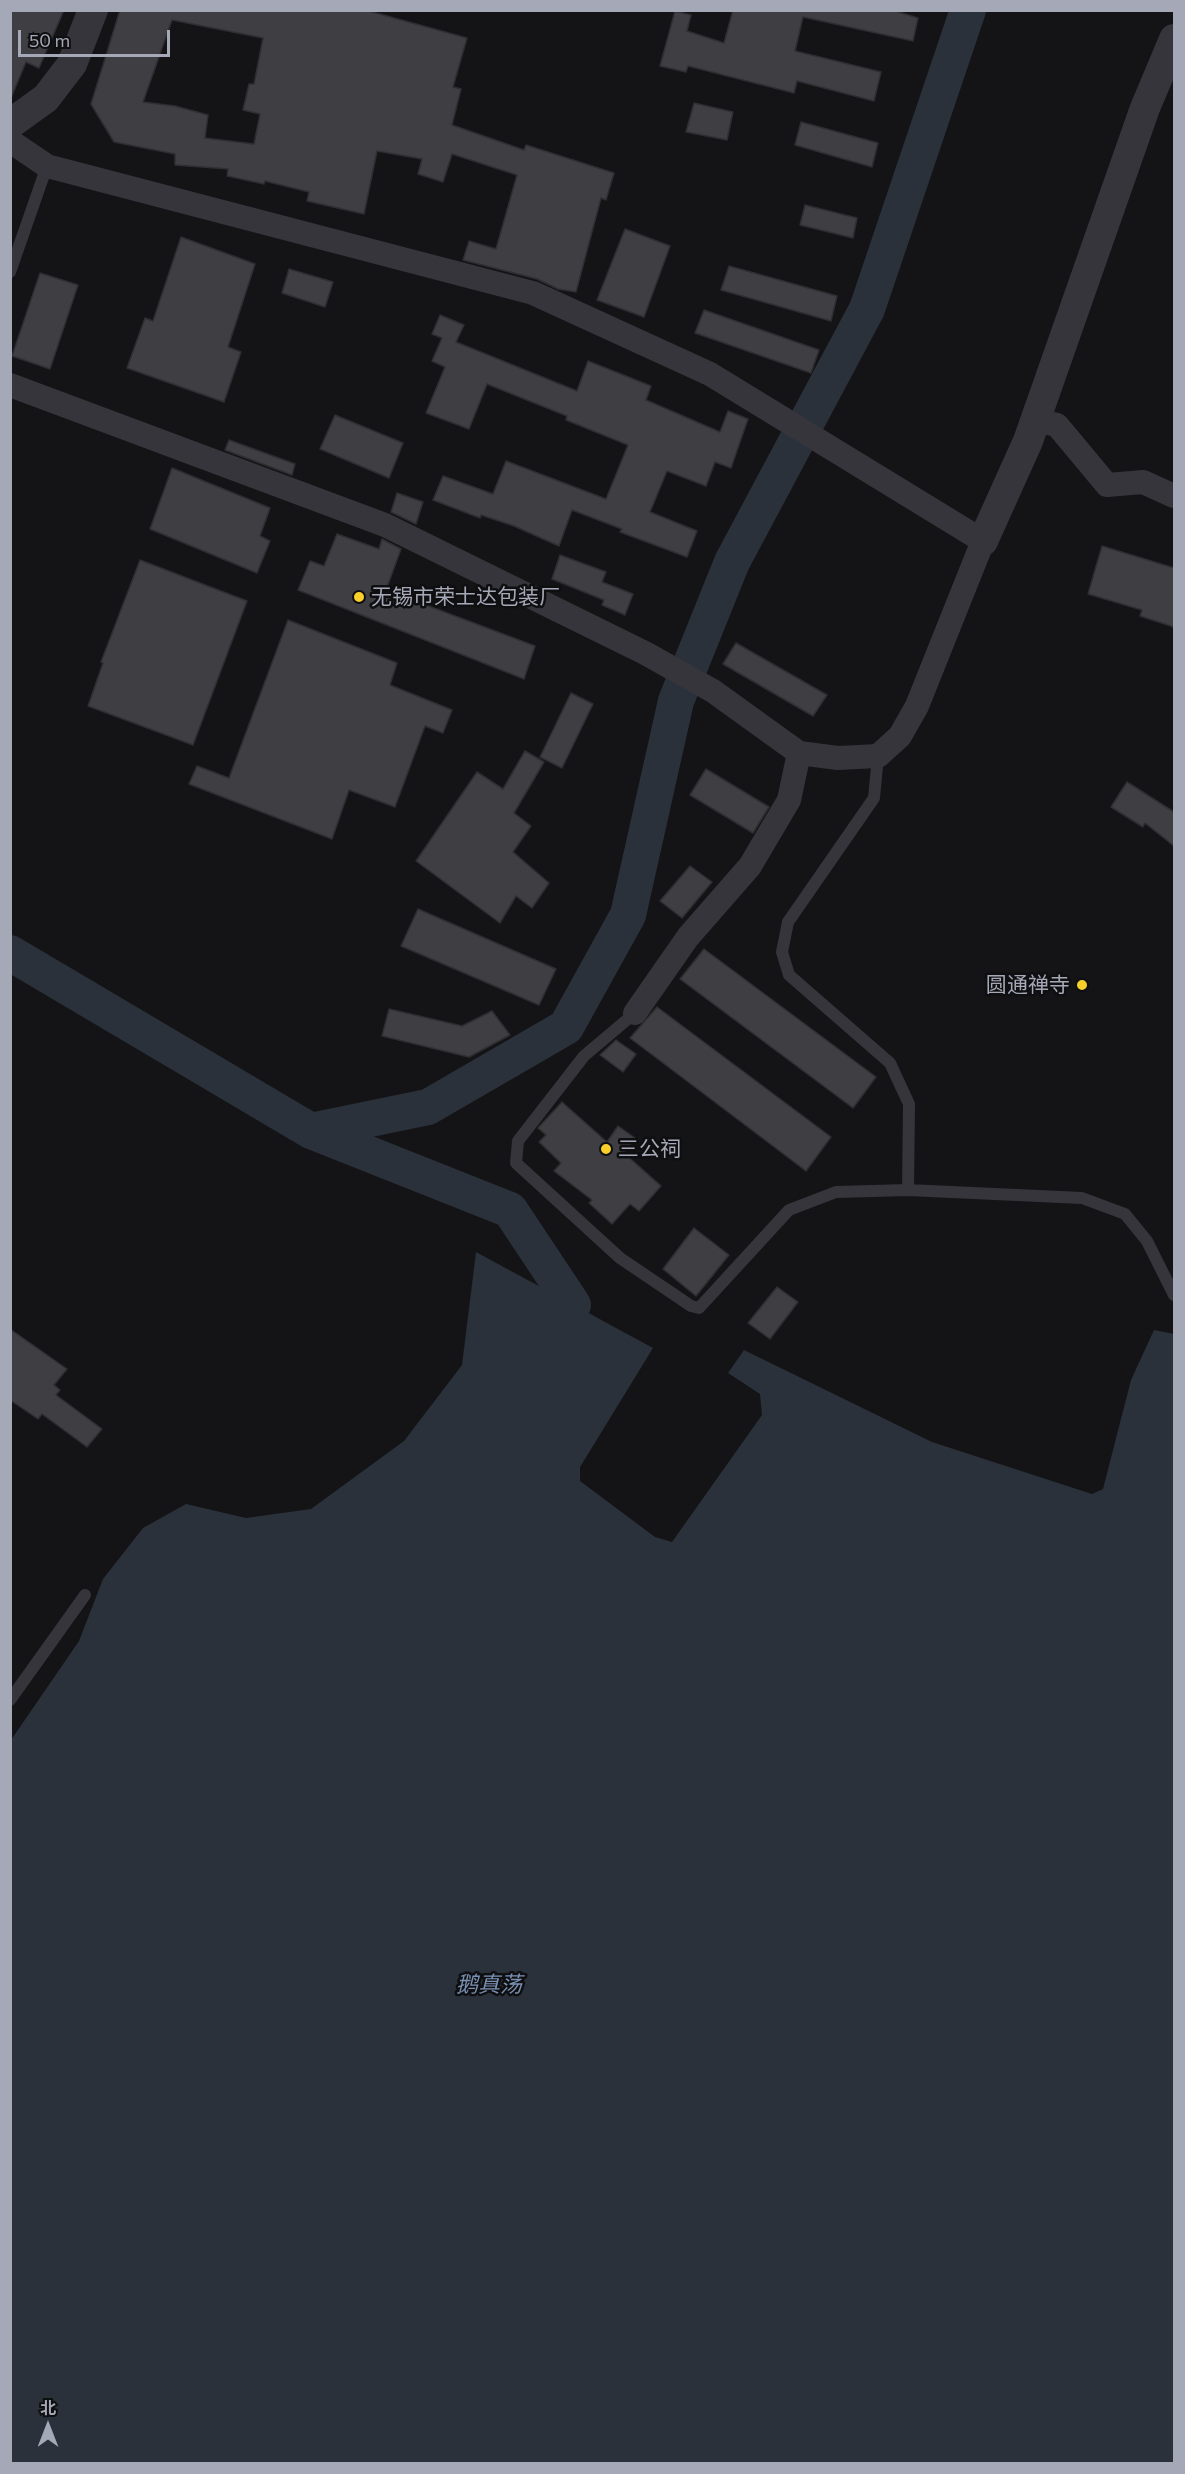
<!DOCTYPE html>
<meta charset="utf-8">
<style>
body{margin:0}
#map{position:relative;width:1185px;height:2474px;overflow:hidden;background:#141416;font-family:Commissioner,"Noto Sans SC",sans-serif}
canvas{display:block}
.frame{position:absolute;inset:0;border:12px solid #a5a8b7;pointer-events:none}
.north{position:absolute;left:18px;top:2396px;width:60px;height:60px;-webkit-text-stroke:4px #0f0f11;paint-order:stroke;rotate:0deg;font-size:16px;font-weight:700;line-height:24px;text-align:center;color:#a5a8b7}
.north::after{content:'';display:block;margin:auto;width:21px;height:27px;background:#a5a8b7;clip-path:polygon(50% 0,100% 100%,50% 72%,0 100%)}
.scale{position:absolute;left:18px;top:30px;width:152px;height:27px;box-sizing:border-box;border:3px solid #a5a8b7;border-top:0;padding-left:8px;font-size:18px;line-height:21px;white-space:nowrap;color:#a5a8b7;-webkit-text-stroke:4px #0f0f11;paint-order:stroke}
</style>
<div id="map">
<canvas width="1185" height="2474"></canvas>
<div class="frame"></div>
<div class="north">北</div>
<div class="scale">50 m</div>
</div>
<script>
const context = document.querySelector('canvas').getContext('2d');
context.lineJoin = 'round';
function paint(path, color) { context.fillStyle = color; context.fill(path, 'evenodd'); }
const poly = rows => new Path2D(rows.map(r => 'M' + r).join(''));
function stroke(path, color, width, dash) { context.strokeStyle = color; context.lineWidth = width; context.lineCap = dash ? 'butt' : 'round'; context.setLineDash(dash || []); context.stroke(path); }
function label(font, color, halo, rows, align = 'center') {
  context.font = font + ' Commissioner,"Noto Sans SC",sans-serif'; context.lineWidth = 5; context.setLineDash([]); context.textBaseline = 'middle'; context.strokeStyle = halo; context.fillStyle = color; for (const [text, x, y, turn = 0] of rows) {
    context.save(); context.translate(x, y); context.rotate((+turn || 0) * Math.PI / 180); context.textAlign = isNaN(turn) ? turn : align; if (halo) context.strokeText(text, 0, 0); context.fillText(text, 0, 0); context.restore();
  }
}
paint(poly([
 [476,1252,653,1348,580,1467,580,1481,655,1537,672,1542,762,1415,760,1394,728,1373,744,1350,932,1442,1092,1494,1103,1489,1131,1380,1154,1330,1174,1334,1174,2463,11,2463,11,1740,79,1641,103,1579,143,1528,186,1504,246,1518,311,1509,404,1441,462,1365]
]), '#2a313a');
stroke(poly([
 [10,953,311,1131,510,1210,573,1305],
 [311,1131,428,1107,566,1027,628,915,676,701,732,562,867,309,968,10]
]), '#2a313a', 36);
const building = poly([
 [10,10,64,10,39,68,26,62,11,98,10,10],
 [120,10,365,10,467,38,453,87,461,89,452,125,524,150,526,145,614,173,606,200,601,198,576,292,558,289,537,279,463,260,469,241,496,249,517,175,452,154,443,182,418,174,422,159,377,151,364,214,307,201,309,192,265,181,264,184,227,176,228,169,175,165,175,154,114,142,91,104,120,10],
 [172,20,263,38,254,84,249,84,243,110,260,114,254,144,205,138,208,115,175,106,143,102,172,20],
 [733,10,892,10,918,18,913,41,803,17,795,51,881,72,874,101,797,81,794,93,688,66,686,72,660,66,675,11,691,15,687,31,724,43,733,10],
 [694,103,733,112,727,140,686,132,694,103],
 [801,122,878,143,872,167,795,145,801,122],
 [805,205,857,218,853,238,800,225,805,205],
 [625,229,670,246,644,317,597,300,625,229],
 [181,237,255,264,228,347,241,352,224,402,127,368,145,318,153,321,181,237],
 [729,266,837,296,831,321,721,290,729,266],
 [289,269,333,282,325,307,282,293,289,269],
 [40,273,78,285,50,369,12,356,40,273],
 [704,310,819,350,811,373,695,333,704,310],
 [440,315,464,325,456,342,577,391,588,361,651,386,646,400,720,432,728,411,748,419,731,468,715,462,706,486,667,471,650,512,697,531,687,557,620,532,622,529,572,510,559,546,514,526,481,515,480,518,433,500,443,476,493,494,506,461,606,499,628,445,566,420,567,416,487,384,469,429,426,413,445,367,432,361,442,338,432,334,440,315],
 [335,415,403,443,389,478,320,449,335,415],
 [229,440,295,464,292,475,225,450,229,440],
 [172,468,270,508,260,536,270,541,257,573,150,529,172,468],
 [397,493,423,502,416,524,391,512,397,493],
 [337,534,379,549,382,539,401,549,386,590,535,646,524,679,298,590,310,561,324,566,337,534],
 [1102,546,1174,568,1174,627,1140,616,1142,610,1088,594,1102,546],
 [560,555,606,572,602,582,633,594,625,615,602,605,604,600,552,579,560,555],
 [140,560,247,601,193,745,88,706,103,663,101,662,140,560],
 [288,620,397,663,390,685,452,710,443,733,425,726,395,807,349,790,332,839,189,784,197,766,229,778,288,620],
 [736,643,827,695,813,716,723,664,736,643],
 [571,693,593,704,562,768,540,757,571,693],
 [525,751,544,762,514,813,531,826,513,852,549,883,532,908,516,896,500,923,416,861,477,772,503,789,525,751],
 [706,769,769,807,753,833,690,795,706,769],
 [1127,782,1174,812,1174,846,1145,823,1143,827,1111,807,1127,782],
 [690,866,712,882,682,918,660,901,690,866],
 [418,909,556,969,539,1005,401,946,418,909],
 [704,949,876,1077,853,1108,680,979,704,949],
 [657,1007,831,1137,806,1171,630,1038,657,1007],
 [389,1009,462,1026,492,1011,510,1035,469,1057,382,1036,389,1009],
 [616,1040,636,1054,623,1072,600,1055,616,1040],
 [562,1102,607,1142,618,1126,635,1138,624,1153,661,1186,639,1211,630,1204,612,1224,589,1203,592,1200,554,1171,561,1163,539,1142,546,1135,538,1128,562,1102],
 [694,1228,729,1255,696,1296,663,1269,694,1228],
 [777,1287,798,1302,770,1339,748,1323,777,1287],
 [10,1329,67,1369,54,1385,60,1390,56,1395,102,1429,87,1447,42,1414,38,1419,10,1400,10,1329]
]);
paint(building, '#3e3e43');
stroke(building, '#2f2e32', 1.5);
stroke(poly([
 [10,272,47,166],
 [878,756,874,798,788,922,782,952,789,975,890,1063,909,1104,908,1190],
 [635,1013,584,1056,518,1141,516,1163,620,1258,691,1306,699,1308,789,1210,836,1192,908,1190,1082,1198,1125,1214,1147,1241,1174,1295],
 [10,1700,85,1595]
]), '#35353b', 12);
stroke(poly([
 [10,141,47,166,533,293,710,374,983,541,917,706,900,736,878,756,838,758,799,753,713,691,645,653,385,525,10,385],
 [1035,420,1057,425,1107,485,1143,482,1174,496],
 [635,1013,688,937,750,866,789,800,799,753]
]), '#35353b', 24);
stroke(poly([
 [10,124,46,98,72,64,93,10],
 [983,541,1028,441,1145,108,1174,39]
]), '#35353b', 30);
for (const [x, y, r, color] of [
 [359,597,6,"#f9cf29"],
 [1082,985,6,"#f9cf29"],
 [606,1149,6,"#f9cf29"]
]) { const dot = new Path2D(); dot.arc(x, y, r, 0, 2 * Math.PI); context.fillStyle = color; context.fill(dot); stroke(dot, '#0f0f11', 2); }
label('21px', '#a5a8b7', '#0f0f11', [
 ["无锡市荣士达包装厂",371,597],
 ["圆通禅寺",1070,985,"right"],
 ["三公祠",618,1149]
], 'left');
label('italic 22px', '#7a91b4', '#0f0f11', [
 ["鹅真荡",489,1985]
]);
</script>
